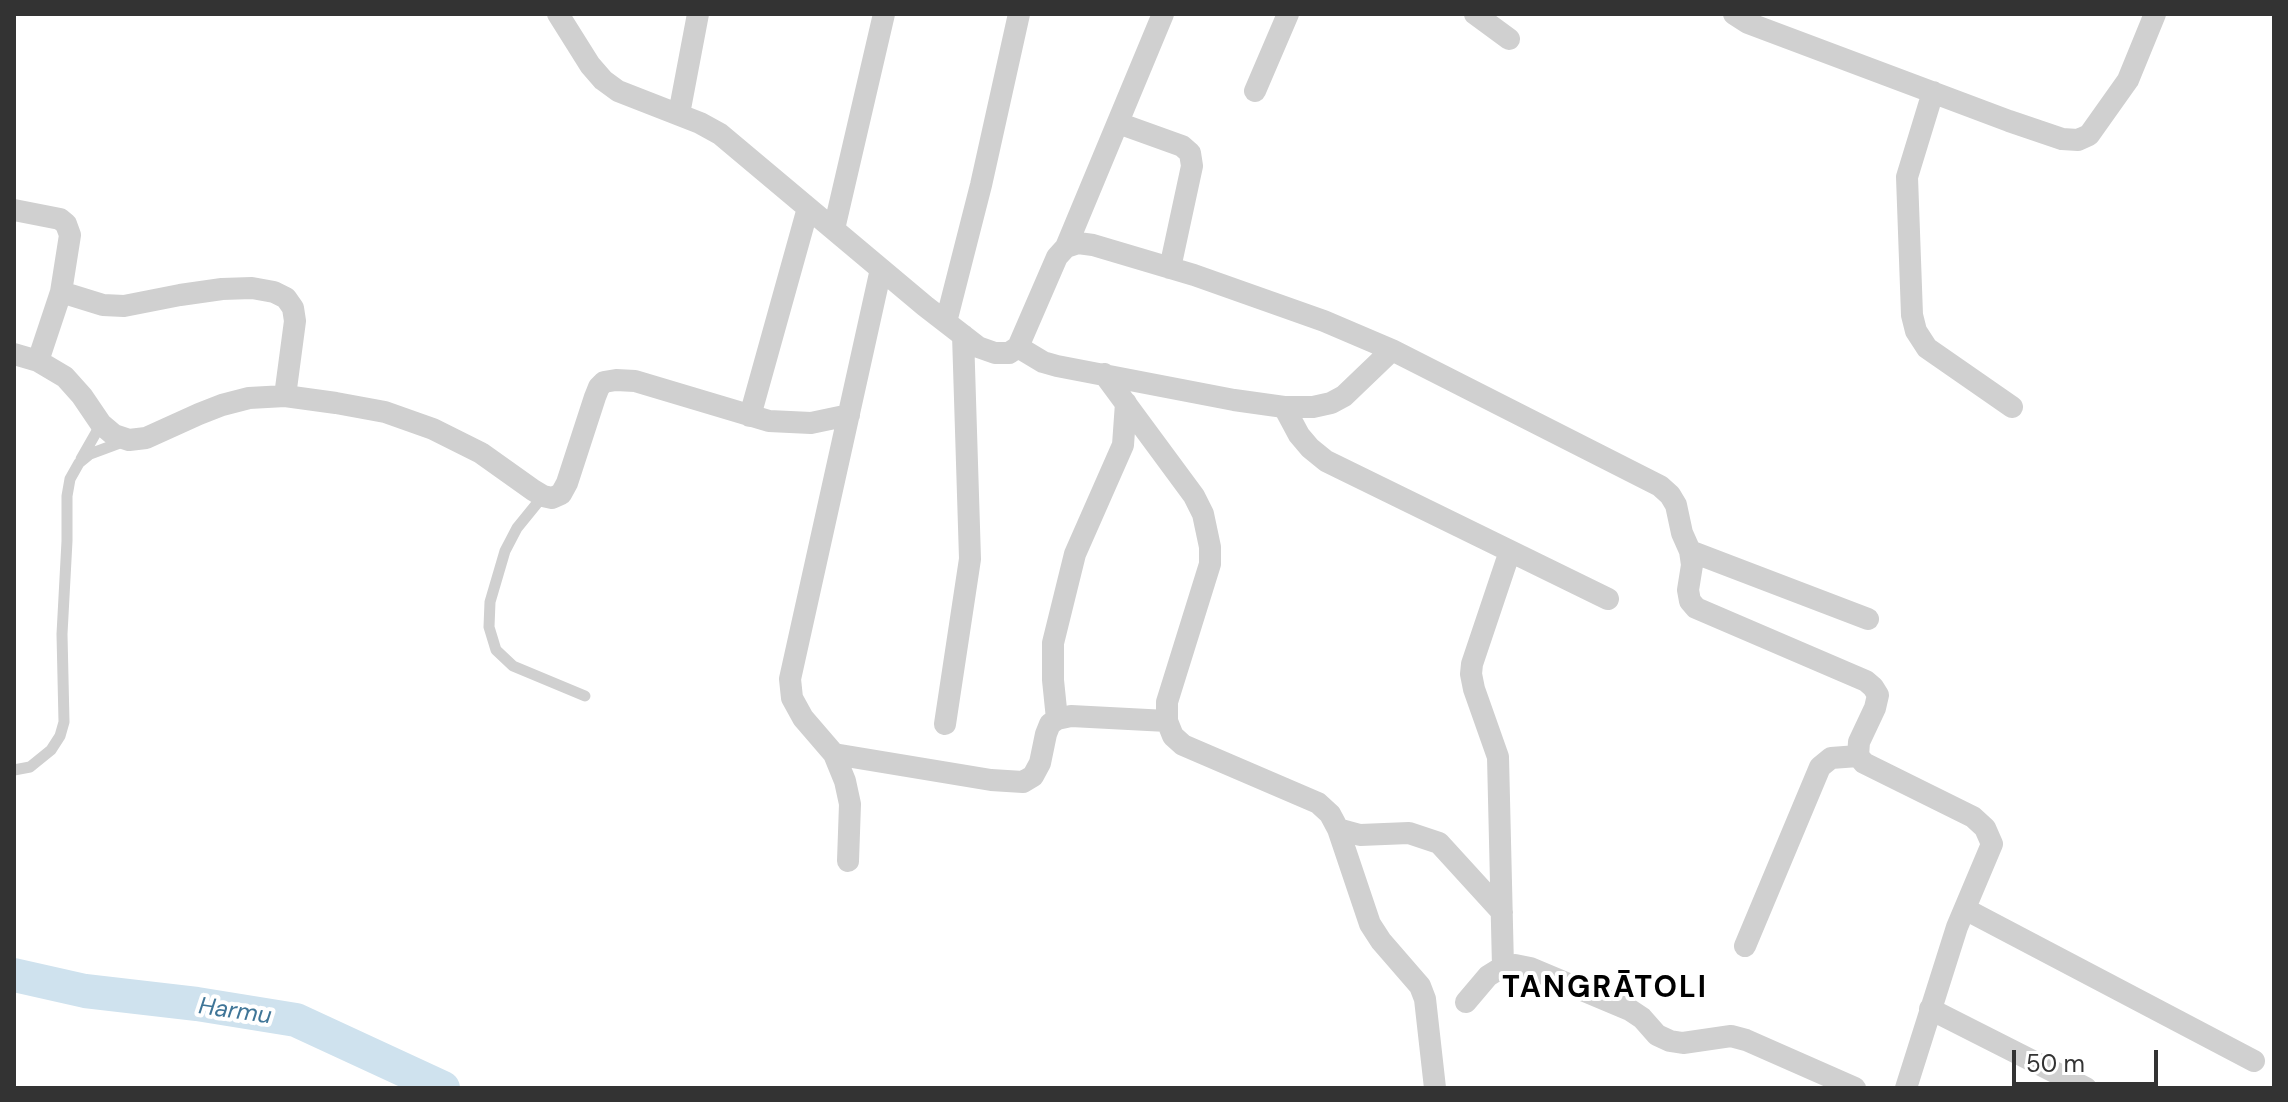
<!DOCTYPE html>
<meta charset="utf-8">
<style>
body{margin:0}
#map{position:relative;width:2288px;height:1102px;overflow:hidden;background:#fff;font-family:"DM Sans",sans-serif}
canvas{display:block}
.frame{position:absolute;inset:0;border:16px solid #333;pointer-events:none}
.scale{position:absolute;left:2012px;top:1050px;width:146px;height:36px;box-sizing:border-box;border:4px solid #333;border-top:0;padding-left:10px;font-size:24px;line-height:28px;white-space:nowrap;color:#333;-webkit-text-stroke:6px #fff;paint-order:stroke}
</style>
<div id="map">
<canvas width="2288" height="1102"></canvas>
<div class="frame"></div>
<div class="scale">50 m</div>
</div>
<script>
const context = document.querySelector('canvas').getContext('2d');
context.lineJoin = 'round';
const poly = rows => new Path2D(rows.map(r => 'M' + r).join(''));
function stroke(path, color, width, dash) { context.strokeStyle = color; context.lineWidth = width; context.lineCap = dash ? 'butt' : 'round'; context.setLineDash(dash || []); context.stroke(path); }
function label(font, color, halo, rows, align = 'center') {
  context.font = font + ' "DM Sans",sans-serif'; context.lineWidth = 8; context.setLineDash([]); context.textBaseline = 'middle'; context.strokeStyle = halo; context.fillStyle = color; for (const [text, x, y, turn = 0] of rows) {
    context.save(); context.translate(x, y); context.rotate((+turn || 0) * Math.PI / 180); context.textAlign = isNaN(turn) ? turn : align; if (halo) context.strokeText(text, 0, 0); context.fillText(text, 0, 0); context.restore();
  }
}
stroke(poly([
 [14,975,85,991,197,1004,296,1020,443,1088]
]), '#cfe2ee', 34);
stroke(poly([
 [81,459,101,424],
 [543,496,517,528,505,551,490,602,489,627,496,650,513,666,585,696],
 [14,770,30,767,51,750,60,736,64,722,62,634,67,541,67,496,70,479,79,463,90,454,125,441]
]), '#d0d0d0', 11);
stroke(poly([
 [558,14,590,65,603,80,618,91,700,123,720,134,925,306,978,347,995,353,1009,353,1018,347,1057,257,1066,247,1078,243,1093,245,1194,275,1324,321,1392,350,1660,486,1670,495,1676,505,1682,533,1690,551,1692,565,1688,590,1690,601,1696,608,1866,681,1873,687,1878,695,1875,708,1859,742,1858,756,1864,763,1973,817,1985,828,1992,844,1957,927,1906,1088],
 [1475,14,1509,39],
 [1734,14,1748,23,2009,121,2062,139,2078,140,2089,135,2128,80,2155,14],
 [1255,91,1288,14],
 [1933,92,1907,177,1912,315,1916,331,1927,348,2012,407],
 [679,114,698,14],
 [1118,123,1182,146,1190,153,1192,166,1170,268],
 [14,210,60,219,66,224,70,235,61,292,38,361],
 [834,229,884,14],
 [1066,247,1163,14],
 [61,292,103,305,124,306,180,295,222,289,252,288,274,292,286,298,293,308,295,321,285,396],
 [946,322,981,185,1019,14],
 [1018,347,1043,362,1057,366,1234,400,1284,407,1313,407,1331,403,1344,396,1392,350],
 [14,354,38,361,65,377,82,396,101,424,114,435,129,440,146,438,199,414,222,405,249,398,285,396,336,403,385,412,433,429,481,453,533,490,543,496,552,498,561,494,567,483,595,397,599,387,604,382,616,380,635,381,769,421,811,423,849,415],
 [1104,374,1194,496,1203,514,1210,547,1210,564,1167,702,1167,721,1173,736,1183,745,1318,803,1330,814,1338,829,1370,924,1381,941,1420,986,1425,999,1435,1088],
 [1284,407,1299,435,1310,448,1326,461,1608,599],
 [750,416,808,208],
 [1690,551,1868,619],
 [1057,719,1053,680,1053,643,1075,554,1123,445,1126,403],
 [945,724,970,559,963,335],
 [834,754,991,780,1023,782,1033,776,1040,763,1046,734,1050,724,1057,719,1071,716,1167,721],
 [1338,829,1360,835,1409,833,1439,843,1502,912],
 [848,861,850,804,845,781,834,754,803,718,792,698,790,679,881,269],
 [1965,909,2254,1061],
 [1745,946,1820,767,1831,758,1858,756],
 [1503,967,1498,757,1474,689,1471,674,1472,664,1510,551],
 [1466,1002,1488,976,1496,971,1515,965,1530,968,1630,1010,1642,1018,1657,1035,1670,1041,1683,1043,1731,1036,1746,1040,1855,1088],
 [1930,1009,2086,1088]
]), '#d0d0d0', 22);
label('italic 24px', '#3f7597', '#fff', [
 ["Harmu",235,1012,8]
]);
context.letterSpacing = '2px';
label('bold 30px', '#000', '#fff', [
 ["TANGRĀTOLI",1605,989]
]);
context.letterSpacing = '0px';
</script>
